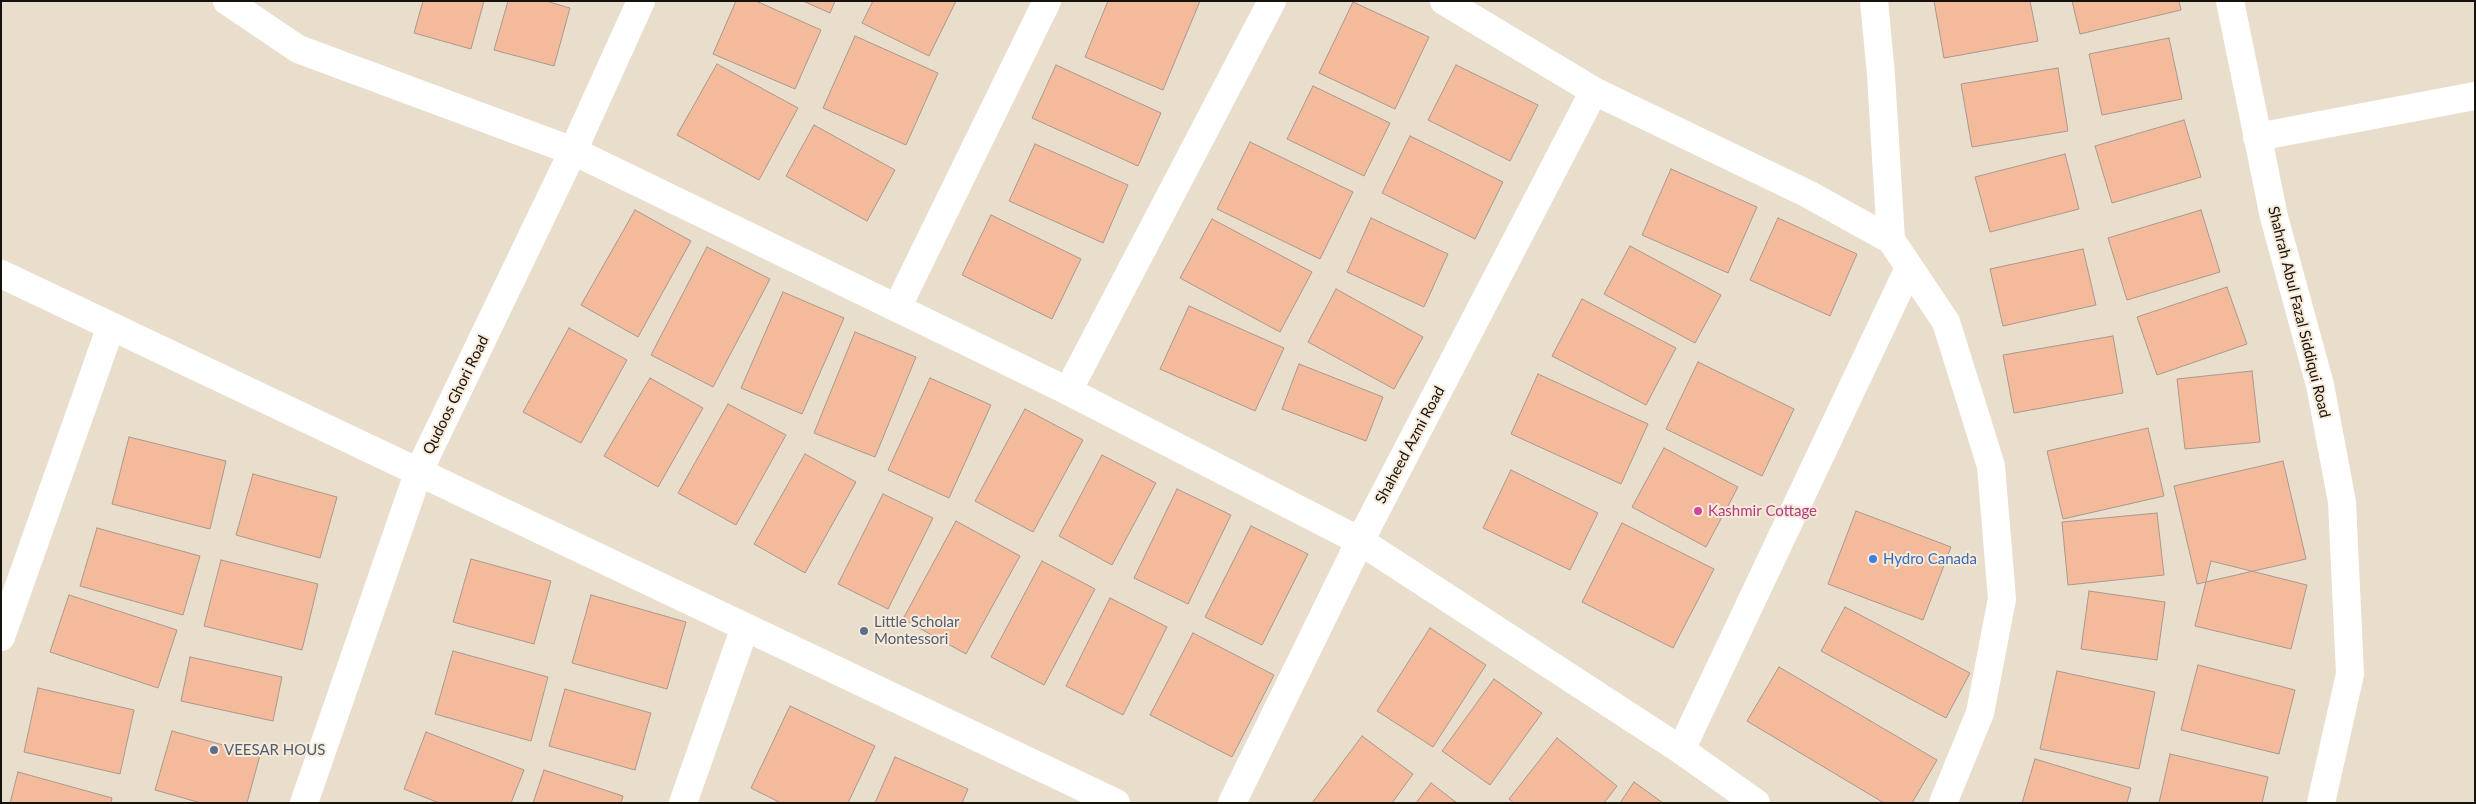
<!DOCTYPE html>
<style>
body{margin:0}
#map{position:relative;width:2476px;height:804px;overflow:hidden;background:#e9ddcc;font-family:Lato,sans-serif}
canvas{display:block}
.frame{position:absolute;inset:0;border:2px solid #15110b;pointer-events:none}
</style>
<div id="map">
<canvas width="2476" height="804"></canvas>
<div class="frame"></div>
</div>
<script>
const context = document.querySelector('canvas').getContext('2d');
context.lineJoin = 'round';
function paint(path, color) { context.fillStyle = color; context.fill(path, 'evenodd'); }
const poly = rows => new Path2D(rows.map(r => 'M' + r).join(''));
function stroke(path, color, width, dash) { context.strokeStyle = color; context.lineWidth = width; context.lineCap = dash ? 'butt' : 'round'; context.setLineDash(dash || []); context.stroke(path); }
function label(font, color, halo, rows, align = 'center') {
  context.font = font + ' Lato,sans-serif'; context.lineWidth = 4; context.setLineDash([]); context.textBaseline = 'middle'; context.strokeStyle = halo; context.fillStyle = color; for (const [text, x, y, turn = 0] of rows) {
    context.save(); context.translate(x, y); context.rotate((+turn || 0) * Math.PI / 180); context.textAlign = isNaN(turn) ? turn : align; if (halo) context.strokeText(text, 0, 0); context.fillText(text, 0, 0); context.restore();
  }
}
const building = poly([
 [423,1,484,1,471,49,414,33,423,1],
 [508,1,546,1,570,8,554,66,494,50,508,1],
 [736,1,756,1,821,30,795,89,713,54,736,1],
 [803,1,835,1,830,13,803,1],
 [873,1,956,1,929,56,862,23,873,1],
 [1108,1,1200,1,1163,90,1085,57,1108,1],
 [1934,1,2030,1,2038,41,1944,58,1934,1],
 [2072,1,2179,1,2181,10,2080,34,2072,1],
 [1353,2,1429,37,1395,109,1319,73,1353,2],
 [855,36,938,73,906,145,823,108,855,36],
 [2169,38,2182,99,2102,115,2089,54,2169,38],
 [717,64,798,108,759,180,677,135,717,64],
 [1056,65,1161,113,1138,166,1032,118,1056,65],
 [1456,65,1538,105,1510,161,1428,120,1456,65],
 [2058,68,2068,131,1972,147,1961,84,2058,68],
 [1313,86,1390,123,1364,176,1287,139,1313,86],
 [2184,120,2201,177,2112,203,2095,146,2184,120],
 [814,125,895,170,867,221,786,176,814,125],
 [1410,136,1503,182,1475,239,1382,193,1410,136],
 [1250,142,1353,192,1320,259,1217,209,1250,142],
 [1035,144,1128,185,1103,243,1009,201,1035,144],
 [2065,154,2079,209,1990,232,1975,177,2065,154],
 [1671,169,1757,207,1728,273,1642,235,1671,169],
 [635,210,691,241,638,337,581,305,635,210],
 [2201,210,2220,272,2127,300,2108,238,2201,210],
 [991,215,1081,259,1052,319,962,275,991,215],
 [1371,218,1448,254,1424,307,1347,272,1371,218],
 [1778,218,1857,254,1830,316,1750,280,1778,218],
 [1212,219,1312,272,1280,332,1180,278,1212,219],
 [1630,246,1721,295,1695,343,1604,294,1630,246],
 [707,247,770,279,713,387,651,355,707,247],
 [2083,249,2096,305,2003,326,1990,269,2083,249],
 [2227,287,2247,344,2157,375,2137,317,2227,287],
 [1336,289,1423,337,1394,389,1308,342,1336,289],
 [783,292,844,318,802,414,741,388,783,292],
 [1582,299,1676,348,1646,405,1552,356,1582,299],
 [1189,306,1284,348,1255,411,1160,369,1189,306],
 [569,328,627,360,581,443,523,412,569,328],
 [855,332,916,357,875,457,814,433,855,332],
 [2113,336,2123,393,2014,413,2003,355,2113,336],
 [1698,362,1794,409,1762,476,1666,429,1698,362],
 [1299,364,1383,397,1366,441,1282,409,1299,364],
 [2252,371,2260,442,2185,449,2177,379,2252,371],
 [1538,374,1648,424,1621,484,1511,434,1538,374],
 [650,378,703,408,658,487,604,456,650,378],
 [930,378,991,405,949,498,888,470,930,378],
 [728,404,786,435,736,525,678,493,728,404],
 [1025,409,1083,440,1033,532,975,501,1025,409],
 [2148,428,2164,496,2063,519,2047,451,2148,428],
 [129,437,226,461,210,529,112,504,129,437],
 [1664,448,1738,487,1706,547,1632,507,1664,448],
 [805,454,856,482,805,573,754,544,805,454],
 [1102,455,1156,483,1112,565,1059,536,1102,455],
 [2283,461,2306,559,2197,584,2174,486,2283,461],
 [1511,470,1598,513,1570,570,1483,528,1511,470],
 [253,474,337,497,320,558,236,535,253,474],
 [1177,489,1231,515,1188,604,1134,578,1177,489],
 [883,494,933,518,888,609,838,584,883,494],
 [1856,511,1951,547,1923,620,1828,584,1856,511],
 [2157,513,2164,575,2068,585,2062,522,2157,513],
 [956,521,1020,556,966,654,903,619,956,521],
 [1622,523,1714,569,1673,648,1582,602,1622,523],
 [1251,526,1308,554,1262,645,1205,617,1251,526],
 [97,528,200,556,183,615,80,586,97,528],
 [471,559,551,581,534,644,453,622,471,559],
 [221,560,318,584,302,650,204,626,221,560],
 [1042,561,1095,589,1044,685,991,657,1042,561],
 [2211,561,2307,585,2291,649,2195,626,2211,561],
 [2089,591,2165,602,2157,660,2081,649,2089,591],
 [69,595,177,630,158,688,50,652,69,595],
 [591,595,686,622,667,689,572,663,591,595],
 [1110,598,1167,627,1123,715,1066,686,1110,598],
 [1845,607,1970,673,1946,718,1821,651,1845,607],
 [1430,628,1486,665,1433,747,1377,711,1430,628],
 [1193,633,1274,675,1232,757,1150,715,1193,633],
 [453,651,548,677,531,741,435,714,453,651],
 [190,657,282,677,273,721,181,701,190,657],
 [2198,665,2295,690,2279,754,2181,730,2198,665],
 [1779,667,1937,760,1912,803,1884,803,1747,721,1779,667],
 [2057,671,2155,692,2139,769,2040,749,2057,671],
 [1494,679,1542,713,1490,785,1442,751,1494,679],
 [38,688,134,710,120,774,24,752,38,688],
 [565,689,651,713,635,770,549,746,565,689],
 [790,706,875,746,848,803,781,803,751,788,790,706],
 [172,731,260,755,247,803,201,803,155,790,172,731],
 [426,732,524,770,511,803,439,803,404,789,426,732],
 [1362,736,1413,774,1392,803,1312,803,1362,736],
 [1557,738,1617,786,1604,803,1514,803,1509,799,1557,738],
 [2170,754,2268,777,2262,803,2159,803,2170,754],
 [895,757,968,789,962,803,875,803,895,757],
 [2035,759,2131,788,2127,803,2022,803,2035,759],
 [544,770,623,796,621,803,533,803,544,770],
 [18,772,112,798,111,803,10,803,18,772],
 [1634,782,1663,803,1620,803,1634,782],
 [1431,783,1457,803,1416,803,1431,783]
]);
paint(building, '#f3bb9c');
stroke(building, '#ab988e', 1);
stroke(poly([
 [227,1,298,49,573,151,1068,391,1360,541,1681,750,1756,803],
 [1444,1,1594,91,1808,194,1891,240,1946,322,1991,466,2002,599,1980,713,1943,803],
 [1874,1,1881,75,1891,240],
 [2257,137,2475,96],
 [1,274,1116,803],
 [897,308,1047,1],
 [1068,391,1272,1],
 [1,637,111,326],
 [1681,750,1909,268],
 [304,803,418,473,573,151,641,1],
 [683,803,745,627],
 [1232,803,1360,541,1594,91]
]), '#fff', 28);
stroke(poly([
 [2230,1,2274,217,2320,385,2342,502,2350,674,2321,803]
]), '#fff', 28);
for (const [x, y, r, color] of [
 [1698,511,5,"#d1479c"],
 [1873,559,5,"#3f7fe0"],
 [864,631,5,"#5c6f8a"],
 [214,750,5,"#5c6f8a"]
]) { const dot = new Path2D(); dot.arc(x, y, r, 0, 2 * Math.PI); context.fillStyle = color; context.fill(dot); stroke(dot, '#f7ead9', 2); }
label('15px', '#15110b', '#f7ead9', [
 ["Shahrah Abul Fazal Siddiqui Road",2299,312,76],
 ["Qudoos Ghori Road",456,395,-64],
 ["Shaheed Azmi Road",1410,445,-62]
]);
label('15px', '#b23c85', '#f7ead9', [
 ["Kashmir Cottage",1708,511]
], 'left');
label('15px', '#366cbe', '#f7ead9', [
 ["Hydro Canada",1883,559]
], 'left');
label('15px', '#4e5e75', '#f7ead9', [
 ["Little Scholar",874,622],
 ["Montessori",874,639],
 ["VEESAR HOUS",224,750]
], 'left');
</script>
